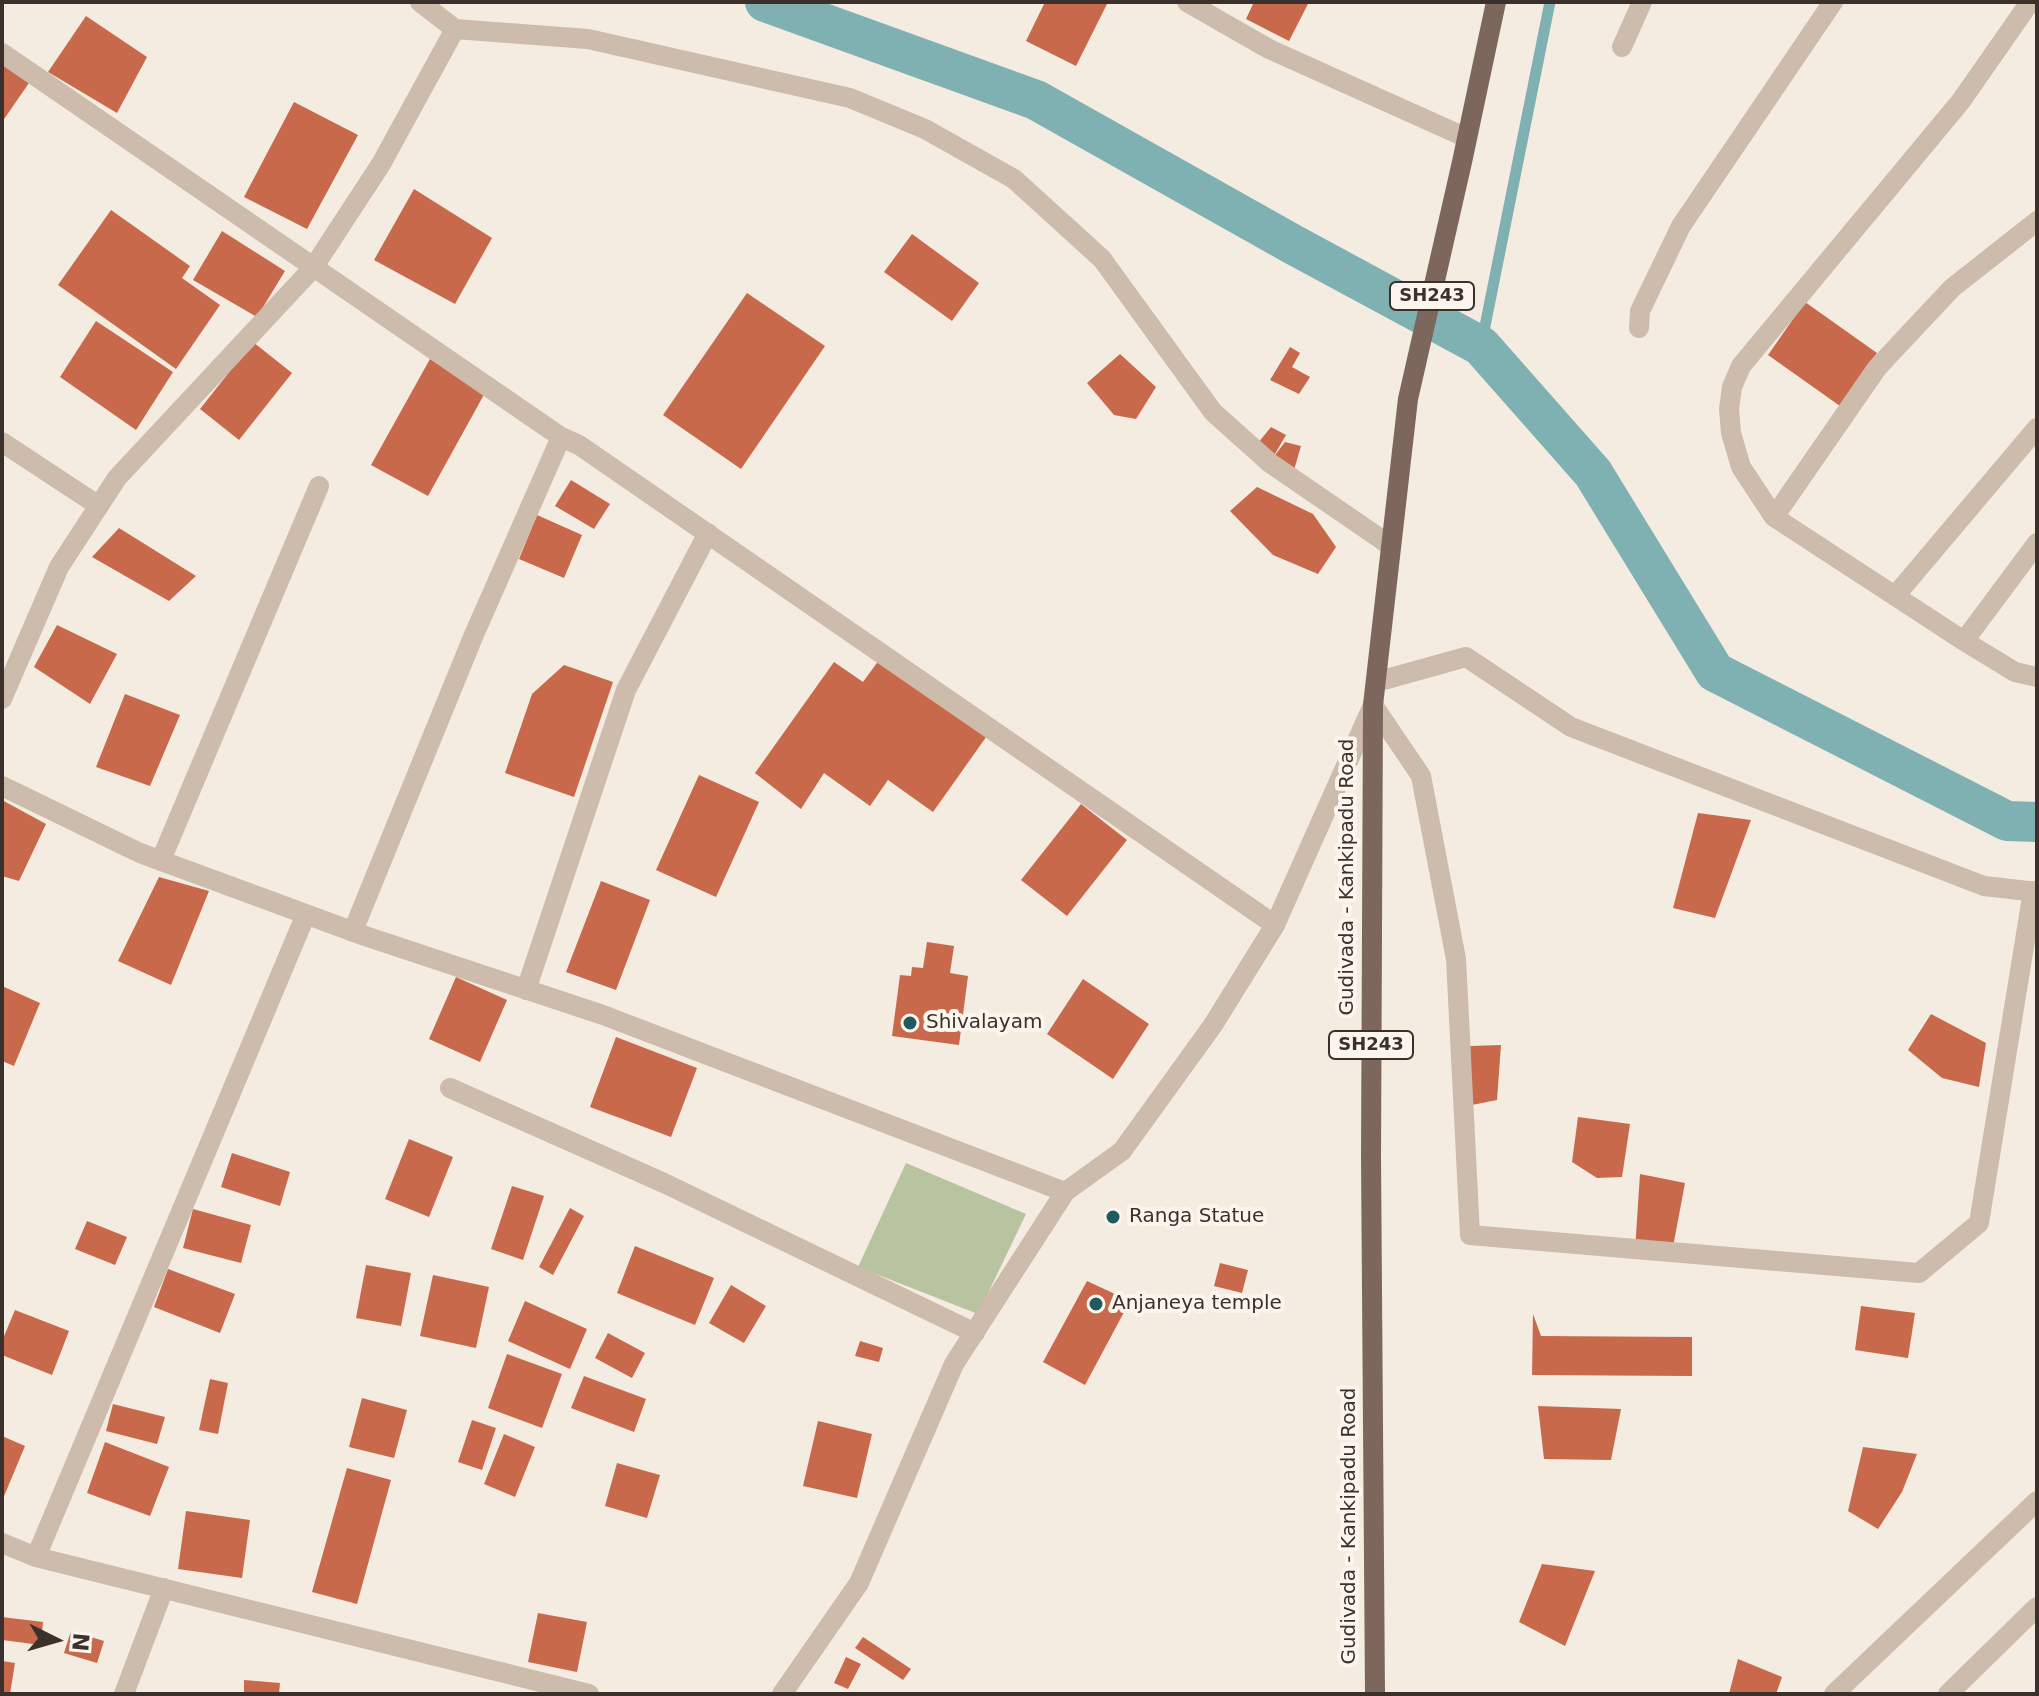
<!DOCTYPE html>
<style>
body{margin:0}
#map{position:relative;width:2039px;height:1696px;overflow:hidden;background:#f4ebe1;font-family:"DejaVu Sans",sans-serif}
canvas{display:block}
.frame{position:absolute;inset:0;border:4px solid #3b302b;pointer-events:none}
.north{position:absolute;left:16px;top:1600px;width:80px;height:80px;-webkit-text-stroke:6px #fbf5ee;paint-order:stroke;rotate:95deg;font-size:22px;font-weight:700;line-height:32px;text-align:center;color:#3b302b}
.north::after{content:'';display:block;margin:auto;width:28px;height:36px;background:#3b302b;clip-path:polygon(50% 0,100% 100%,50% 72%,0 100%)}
</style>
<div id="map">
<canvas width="2039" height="1696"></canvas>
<div class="frame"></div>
<div class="north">N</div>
</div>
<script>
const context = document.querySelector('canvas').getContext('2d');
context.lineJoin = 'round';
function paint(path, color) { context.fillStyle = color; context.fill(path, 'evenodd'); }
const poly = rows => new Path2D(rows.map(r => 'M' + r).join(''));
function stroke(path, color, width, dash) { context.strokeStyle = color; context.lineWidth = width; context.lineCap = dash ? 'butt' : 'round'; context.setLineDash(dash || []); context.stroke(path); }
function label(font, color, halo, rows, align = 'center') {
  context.font = font + ' "DejaVu Sans",sans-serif'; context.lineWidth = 8; context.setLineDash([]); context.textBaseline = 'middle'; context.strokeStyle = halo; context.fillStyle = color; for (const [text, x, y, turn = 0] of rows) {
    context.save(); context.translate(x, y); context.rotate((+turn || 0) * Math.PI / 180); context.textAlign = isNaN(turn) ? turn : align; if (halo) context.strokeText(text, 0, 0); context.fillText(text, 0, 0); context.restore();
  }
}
paint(poly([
 [906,1163,1026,1214,978,1314,858,1267]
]), '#b8c4a0');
stroke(poly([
 [1481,346,1550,2]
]), '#7fb0b2', 11);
stroke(poly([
 [765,2,1036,100,1294,245,1481,346,1593,473,1715,672,2007,821,2037,822]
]), '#7fb0b2', 40);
paint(poly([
 [1045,2,1108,2,1076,66,1026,41],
 [1254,2,1309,2,1289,41,1246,19],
 [86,16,147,57,117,113,48,72],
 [2,63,29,83,2,122],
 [294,102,358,135,307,229,244,197],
 [414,189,492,238,455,304,374,260],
 [111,210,190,266,182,278,220,305,176,369,58,285],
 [222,231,285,271,257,317,193,280],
 [912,234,979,283,952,321,884,272],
 [747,293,825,346,741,469,663,415],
 [1805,302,1877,353,1840,406,1768,355],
 [96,321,173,372,136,430,60,377],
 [253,342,292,373,239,440,200,409],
 [1290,347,1300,353,1292,367,1310,377,1299,394,1270,380],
 [1120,354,1156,387,1136,419,1114,415,1087,383],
 [430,359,486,391,428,496,371,465],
 [1271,427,1286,435,1272,459,1285,442,1301,446,1292,477,1254,448],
 [571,480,610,504,594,529,555,506],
 [1257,487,1313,514,1336,547,1318,574,1273,555,1230,511],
 [537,515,582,535,564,578,519,559],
 [119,528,196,576,169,601,92,557],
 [57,625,117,654,90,704,34,667],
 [882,656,989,733,933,812,888,780,870,806,824,773,801,809,755,773,834,662,863,682],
 [564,665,613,682,574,797,505,773,532,694],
 [125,694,180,715,150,786,96,767],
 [699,775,759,802,716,897,656,870],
 [2,800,46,824,19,881,2,876],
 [1081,804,1127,840,1067,916,1021,880],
 [1698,813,1751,820,1715,918,1673,908],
 [159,877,209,891,171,985,118,961],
 [601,881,650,900,616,990,566,972],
 [927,942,954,946,950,973,968,976,959,1045,892,1036,900,975,911,976,912,967,923,968],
 [456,977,507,1000,480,1062,429,1039],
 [1083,979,1149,1024,1113,1079,1047,1034],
 [2,986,40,1003,14,1066,2,1061],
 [1931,1014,1986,1043,1979,1087,1942,1078,1908,1050],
 [616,1037,697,1068,671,1137,590,1107],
 [1501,1045,1497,1100,1472,1105,1470,1046],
 [1578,1117,1630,1124,1622,1177,1597,1178,1572,1162],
 [409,1139,453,1157,429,1217,385,1199],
 [232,1153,290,1172,280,1206,221,1187],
 [1640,1174,1685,1183,1673,1247,1635,1250],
 [512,1186,544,1196,523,1260,491,1249],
 [570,1208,584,1216,553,1275,539,1267],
 [193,1209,251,1225,241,1263,183,1248],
 [87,1221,127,1237,115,1265,75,1249],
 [635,1246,714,1278,695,1325,617,1293],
 [1220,1263,1248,1270,1242,1293,1214,1286],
 [366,1265,411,1273,401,1326,356,1318],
 [168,1269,235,1294,220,1333,154,1307],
 [433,1275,489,1287,476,1348,420,1336],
 [1087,1281,1130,1301,1085,1385,1043,1362],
 [731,1285,766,1306,744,1343,709,1323],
 [525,1301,587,1329,570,1369,508,1341],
 [1861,1306,1915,1313,1908,1358,1855,1350],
 [15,1310,69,1331,52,1375,2,1355,2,1341],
 [1533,1314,1541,1336,1692,1337,1692,1376,1532,1375],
 [608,1333,645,1353,632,1378,595,1358],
 [860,1341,883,1348,879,1362,855,1356],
 [507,1354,562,1374,542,1428,488,1408],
 [584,1376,646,1399,634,1432,571,1408],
 [210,1379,228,1383,218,1434,199,1430],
 [362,1398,407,1410,394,1458,349,1447],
 [113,1404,165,1417,157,1444,106,1431],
 [1538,1406,1621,1409,1611,1460,1544,1459],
 [472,1420,496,1428,482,1470,458,1462],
 [818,1421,872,1434,857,1498,803,1486],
 [504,1434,535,1447,515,1497,484,1484],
 [2,1436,25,1446,2,1501],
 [105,1442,169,1467,150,1516,87,1493],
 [1863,1447,1917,1454,1902,1492,1878,1529,1848,1511],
 [617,1463,660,1475,647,1518,605,1506],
 [347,1468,391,1480,357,1604,312,1592],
 [186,1511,250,1520,242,1578,178,1569],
 [1542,1564,1595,1571,1565,1646,1519,1622],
 [538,1613,587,1622,577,1672,528,1662],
 [2,1617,43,1622,41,1645,2,1640],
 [71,1631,104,1641,97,1663,64,1653],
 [863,1637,911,1669,903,1680,855,1648],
 [846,1657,861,1664,848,1689,834,1683],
 [1738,1659,1782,1677,1776,1694,1729,1694],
 [2,1661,15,1663,10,1694,2,1694],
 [244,1680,280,1683,279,1694,244,1694]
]), '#c8694b');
stroke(poly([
 [1187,2,1269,49,1467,138],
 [2030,2,1961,101,1741,366,1732,387,1729,409,1731,433,1741,467,1774,517,1964,641,2015,672,2037,677],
 [455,29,588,39,850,98,925,129,1014,179,1102,259,1213,412,1270,463,1391,546],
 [1622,47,1642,2],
 [2,53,561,437,579,445,1275,925],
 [1639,328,1640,311,1681,226,1833,2],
 [2,442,99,506],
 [1774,517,1877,368,1952,288,2037,221],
 [1895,596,2037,428],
 [1964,641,2037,543],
 [1376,682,1466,657,1571,727,1984,886,2037,892],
 [2,699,59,567,117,478,313,268,381,164,455,29,420,2],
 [1373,705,1421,776,1456,959,1470,1235,1919,1273,1979,1223,2033,891],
 [2,786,140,853,365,936,603,1015,1065,1192],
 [161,860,319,486],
 [353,931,473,637,561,437],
 [526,990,626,690,708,533],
 [450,1088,664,1183,975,1333],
 [2,1543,36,1557,589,1694],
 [36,1557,306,914],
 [124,1694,164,1588],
 [782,1694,859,1583,954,1364,1065,1192,1122,1151,1213,1025,1275,925,1373,705],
 [1834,1694,2037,1501],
 [1948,1694,2037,1607]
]), '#cdbbac', 20);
stroke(poly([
 [1375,1694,1371,1156,1373,705,1408,399,1462,162,1496,2]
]), '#7d675c', 20);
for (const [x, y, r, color] of [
 [910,1023,8,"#1f5a5e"],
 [1113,1217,8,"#1f5a5e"],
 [1096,1304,8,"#1f5a5e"]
]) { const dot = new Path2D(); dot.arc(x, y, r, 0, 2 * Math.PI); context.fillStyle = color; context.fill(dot); stroke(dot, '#fbf5ee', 3); }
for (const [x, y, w] of [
 [1432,296,84],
 [1371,1045,84]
]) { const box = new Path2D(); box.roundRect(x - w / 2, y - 14, w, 28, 6); context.fillStyle = '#fbf5ee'; context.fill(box); stroke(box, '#3b302b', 2); }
label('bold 18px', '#3b302b', null, [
 ["SH243",1432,296],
 ["SH243",1371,1045]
]);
label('20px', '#3b302b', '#fbf5ee', [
 ["Gudivada - Kankipadu Road",1348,877,-90],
 ["Gudivada - Kankipadu Road",1350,1526,-90]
]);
label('20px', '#3b302b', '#fbf5ee', [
 ["Shivalayam",926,1023],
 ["Ranga Statue",1129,1217],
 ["Anjaneya temple",1112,1304]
], 'left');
</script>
